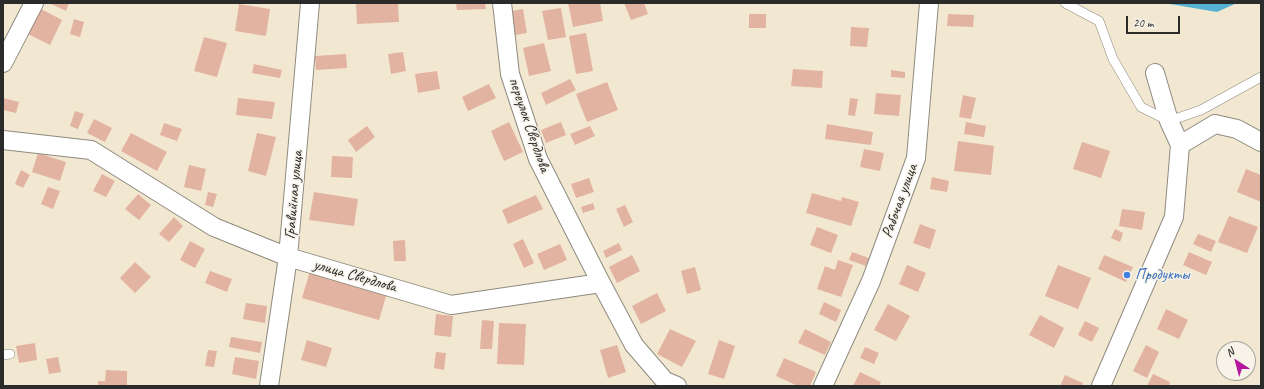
<!DOCTYPE html>
<meta charset="utf-8">
<style>
body{margin:0}
#map{position:relative;width:1264px;height:389px;overflow:hidden;background:#f2e8d2;font-family:Caveat,sans-serif}
canvas{display:block}
.frame{position:absolute;inset:0;border:4px solid #2b2b2b;pointer-events:none}
.north{position:absolute;left:1216px;top:341px;width:40px;height:40px;box-sizing:border-box;background:#f7f3e8;border:1px solid #a5a39c;border-radius:50%;rotate:324deg;font-size:11px;font-weight:700;line-height:16px;text-align:center;color:#2b2b2b}
.north::after{content:'';display:block;margin:auto;width:14px;height:18px;background:#b5179e;clip-path:polygon(50% 0,100% 100%,50% 72%,0 100%)}
.scale{position:absolute;left:1126px;top:16px;width:54px;height:18px;box-sizing:border-box;border:2px solid #2b2b2b;border-top:0;padding-left:5px;font-size:12px;line-height:14px;white-space:nowrap;color:#2b2b2b;-webkit-text-stroke:3px #f7f3e8;paint-order:stroke}
</style>
<div id="map">
<canvas width="1264" height="389"></canvas>
<div class="frame"></div>
<div class="north">N</div>
<div class="scale">20 m</div>
</div>
<script>
const context = document.querySelector('canvas').getContext('2d');
context.lineJoin = 'round';
function paint(path, color) { context.fillStyle = color; context.fill(path, 'evenodd'); }
const poly = rows => new Path2D(rows.map(r => 'M' + r).join(''));
function stroke(path, color, width, dash) { context.strokeStyle = color; context.lineWidth = width; context.lineCap = dash ? 'butt' : 'round'; context.setLineDash(dash || []); context.stroke(path); }
function label(font, color, halo, rows, align = 'center') {
  context.font = font + ' Caveat,sans-serif'; context.lineWidth = 3; context.setLineDash([]); context.textBaseline = 'middle'; context.strokeStyle = halo; context.fillStyle = color; for (const [text, x, y, turn = 0] of rows) {
    context.save(); context.translate(x, y); context.rotate((+turn || 0) * Math.PI / 180); context.textAlign = isNaN(turn) ? turn : align; if (halo) context.strokeText(text, 0, 0); context.fillText(text, 0, 0); context.restore();
  }
}
paint(poly([
 [1164,3,1237,3,1217,12]
]), '#56b2d4');
paint(poly([
 [49,3,69,3,66,11],
 [356,3,398,3,399,22,357,24],
 [456,3,485,3,486,9,457,10],
 [568,3,600,3,603,21,573,27],
 [624,3,644,3,648,14,631,20],
 [239,4,270,9,266,36,235,31],
 [561,8,566,37,548,40,542,11],
 [41,9,62,20,50,45,28,34],
 [523,9,527,33,515,35,511,11],
 [749,14,766,14,766,28,749,28],
 [948,14,974,15,973,27,947,26],
 [74,19,84,22,80,37,70,34],
 [851,27,869,28,867,47,850,46],
 [586,33,593,71,576,74,569,36],
 [204,37,227,43,217,77,194,71],
 [544,43,551,71,529,76,523,48],
 [403,52,406,71,391,74,388,54],
 [346,54,347,68,316,70,315,56],
 [254,64,282,70,280,78,252,73],
 [793,69,823,71,822,88,791,86],
 [891,70,905,72,905,78,891,77],
 [437,71,440,89,418,93,415,74],
 [570,79,576,90,546,105,541,93],
 [607,82,618,110,587,122,576,94],
 [489,84,496,98,468,111,462,97],
 [876,93,901,95,899,116,874,114],
 [963,95,976,98,971,119,959,117],
 [3,98,19,102,16,113,3,110],
 [238,98,275,102,272,119,236,115],
 [850,98,858,99,855,116,848,115],
 [75,111,84,114,78,129,70,126],
 [94,119,112,128,105,142,87,133],
 [509,122,523,152,504,161,491,131],
 [561,122,566,135,546,143,541,130],
 [966,122,986,126,984,137,964,134],
 [164,123,182,129,177,141,160,135],
 [827,124,873,132,871,145,825,139],
 [367,126,375,137,356,152,348,140],
 [590,126,595,136,575,145,570,134],
 [131,133,167,152,157,171,121,151],
 [257,133,276,137,266,176,248,171],
 [958,141,994,146,991,175,954,171],
 [1082,142,1110,151,1101,178,1073,169],
 [864,149,884,153,880,171,860,167],
 [38,153,66,162,60,181,32,172],
 [332,156,353,157,352,178,331,177],
 [189,165,206,169,201,191,184,187],
 [1246,169,1261,175,1261,202,1237,192],
 [21,170,30,175,23,188,15,184],
 [102,174,115,181,106,197,93,191],
 [932,177,949,181,947,192,930,189],
 [589,178,594,192,576,198,571,184],
 [48,187,60,191,53,209,41,204],
 [208,192,217,194,213,207,205,205],
 [314,192,358,199,354,226,309,220],
 [812,193,841,201,842,197,859,202,851,226,806,213],
 [138,194,151,205,139,220,125,209],
 [536,195,543,209,508,224,502,210],
 [593,203,595,209,583,213,581,207],
 [625,205,633,222,624,227,616,209],
 [1122,209,1145,212,1142,230,1119,226],
 [1229,216,1258,227,1247,253,1218,242],
 [174,217,183,226,169,242,159,234],
 [920,224,936,230,930,249,913,243],
 [817,227,838,235,831,253,810,245],
 [1115,229,1123,233,1120,242,1111,238],
 [1198,234,1216,241,1211,252,1193,244],
 [523,239,534,263,524,268,513,244],
 [405,240,406,261,394,261,393,241],
 [190,241,205,249,195,268,180,260],
 [619,243,622,250,606,258,603,251],
 [560,244,567,260,544,270,537,254],
 [852,252,869,258,866,266,849,260],
 [1189,252,1212,262,1206,275,1183,265],
 [632,255,640,271,617,283,609,267],
 [1104,255,1133,267,1126,282,1098,269],
 [838,260,853,265,841,297,817,289,825,266,835,270],
 [135,262,151,277,135,293,120,278],
 [907,265,926,273,918,292,899,284],
 [1058,265,1091,278,1078,309,1045,296],
 [695,267,701,290,687,294,681,271],
 [210,271,232,279,227,292,205,283],
 [310,271,387,293,379,320,302,298],
 [657,293,666,311,641,324,632,306],
 [824,302,841,310,836,322,819,314],
 [246,303,267,306,265,323,243,319],
 [888,304,910,316,896,341,874,330],
 [1166,309,1188,320,1179,339,1157,329],
 [436,314,453,316,451,337,434,335],
 [1040,315,1064,328,1054,348,1029,335],
 [482,320,494,321,492,349,480,349],
 [1085,321,1099,328,1092,342,1078,335],
 [499,323,526,324,524,365,497,364],
 [670,329,696,341,682,367,657,354],
 [805,329,831,342,825,355,798,343],
 [231,337,262,342,260,353,229,347],
 [307,340,332,348,326,367,301,360],
 [719,340,735,346,724,379,708,374],
 [35,343,37,360,19,363,16,346],
 [617,345,626,372,608,378,600,350],
 [1146,345,1159,352,1147,378,1133,371],
 [865,347,879,353,874,364,860,358],
 [208,350,217,351,214,367,205,366],
 [436,352,446,353,444,370,434,368],
 [58,357,61,372,49,374,46,359],
 [235,357,259,361,256,379,232,374],
 [784,358,816,372,810,386,798,386,776,376],
 [106,370,127,371,127,386,98,386,98,381,105,381],
 [860,372,881,382,879,386,853,386],
 [1153,374,1170,382,1169,386,1147,386],
 [1065,375,1083,383,1082,386,1060,386]
]), '#e2b3a0');
const service = poly([
 [1065,3,1099,21,1113,59,1141,107,1169,121,1201,110,1261,77],
 [3,355,10,354]
]);
const minor = poly([
 [502,3,510,74,538,159,601,283],
 [3,63,34,3],
 [3,140,91,150,214,227,288,257,451,305,601,283,634,345,665,381,677,386],
 [1180,145,1215,124,1237,129,1261,142],
 [269,386,288,257,310,3],
 [823,386,871,281,916,158,929,3],
 [1101,386,1174,217,1180,145,1169,121,1155,73]
]);
stroke(service, '#8e8a7e', 10);
stroke(minor, '#8e8a7e', 20);
stroke(service, '#fff', 9);
stroke(minor, '#fff', 18);
for (const [x, y, r, color] of [
 [1127,275,4,"#3f7fe0"]
]) { const dot = new Path2D(); dot.arc(x, y, r, 0, 2 * Math.PI); context.fillStyle = color; context.fill(dot); stroke(dot, '#f7f3e8', 1.5); }
label('16px', '#2b2b2b', '#f7f3e8', [
 ["переулок Свердлова",529,125,71],
 ["Гравийная улица",294,195,-85],
 ["Рабочая улица",900,201,-70],
 ["улица Свердлова",355,276,16]
]);
label('16px', '#366cbe', '#f7f3e8', [
 ["Продукты",1135,275]
], 'left');
</script>
